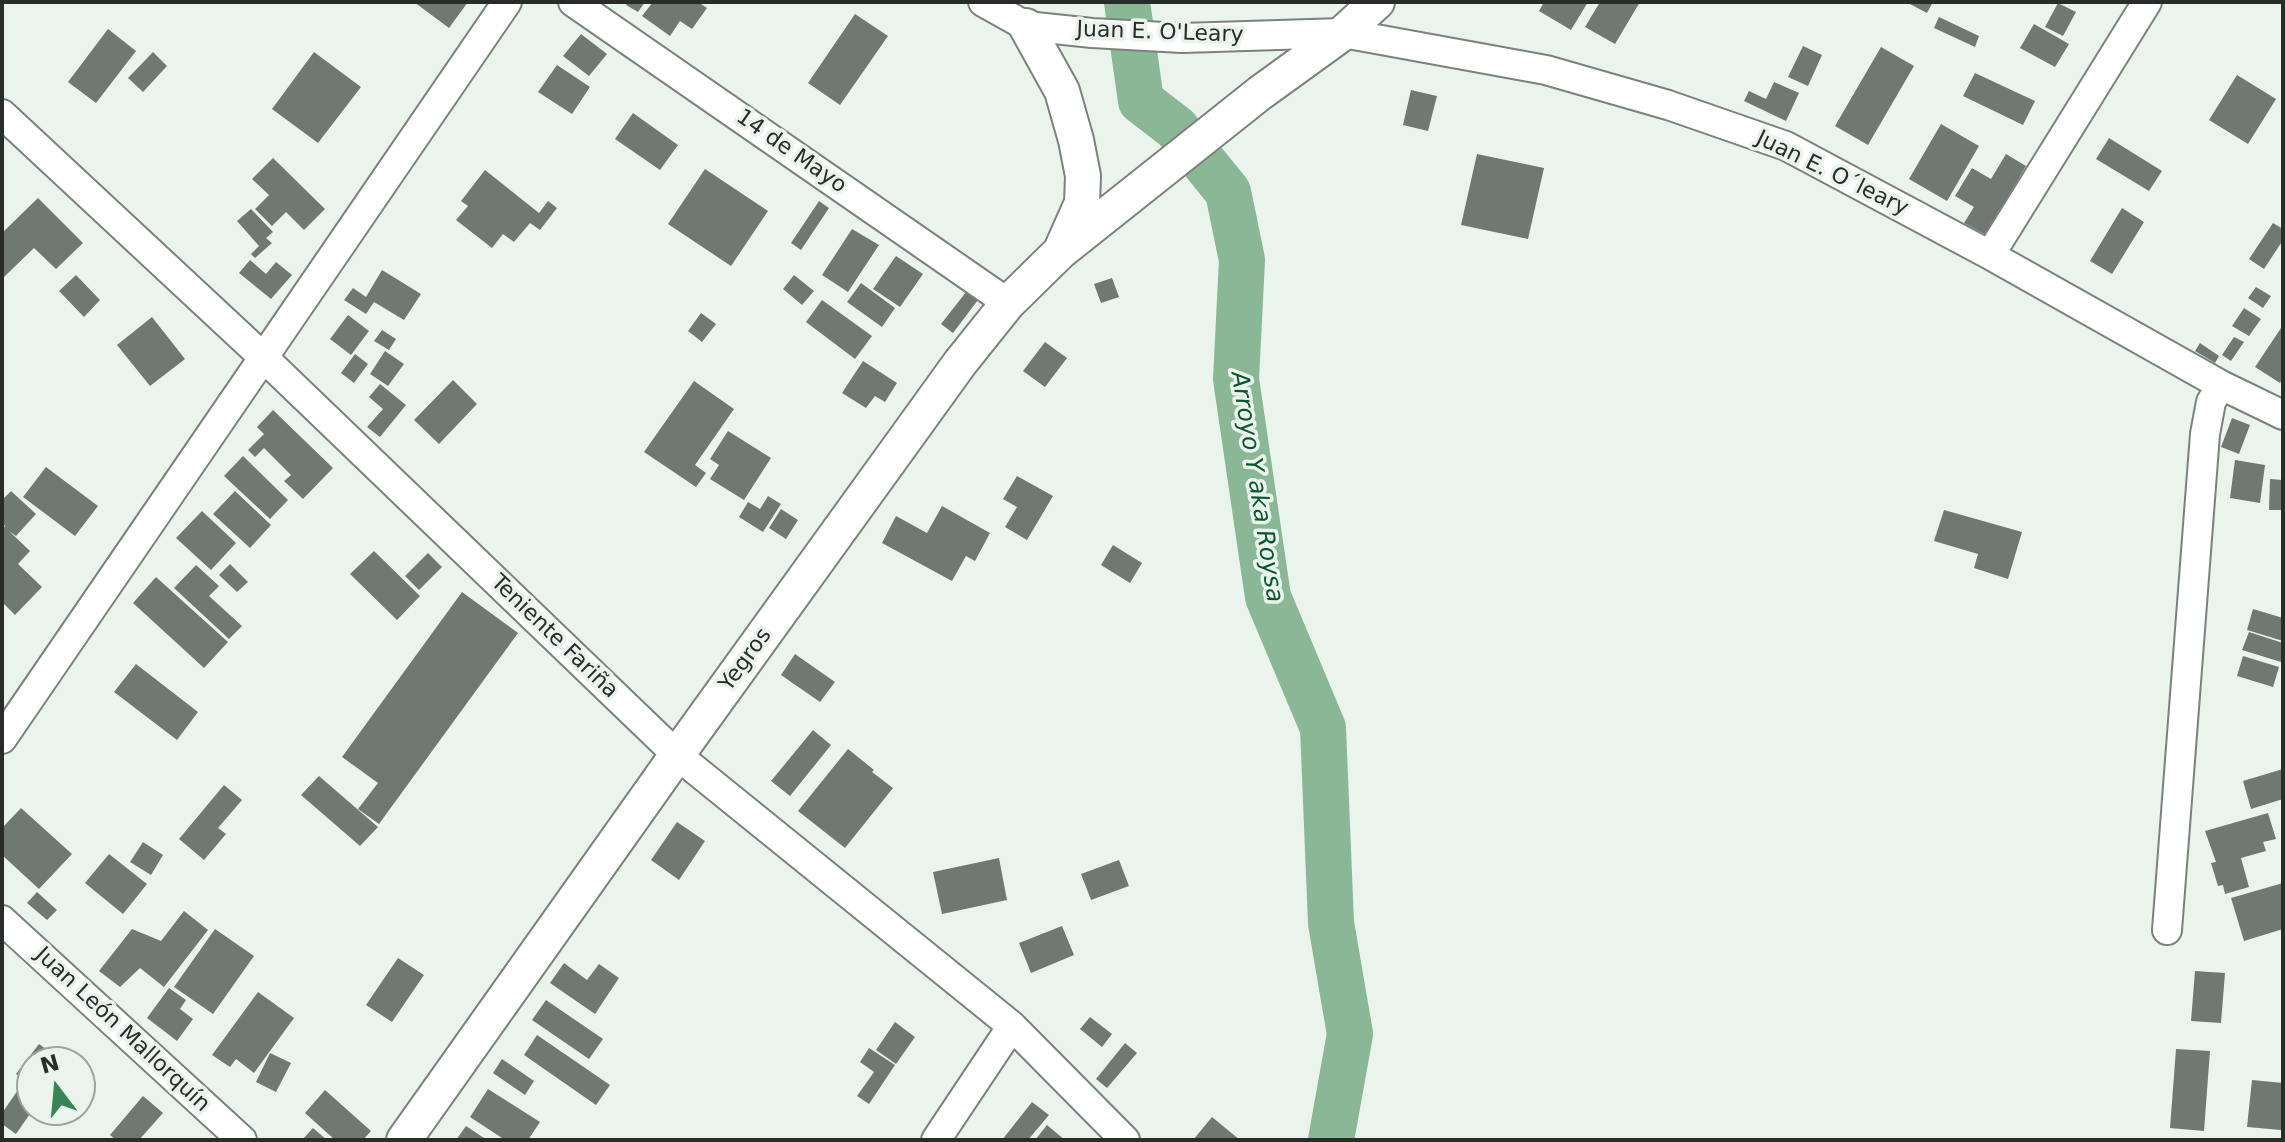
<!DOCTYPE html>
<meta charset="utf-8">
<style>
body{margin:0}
#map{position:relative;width:2285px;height:1142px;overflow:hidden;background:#eaf4ed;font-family:"DejaVu Sans",sans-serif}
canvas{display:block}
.frame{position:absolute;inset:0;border:4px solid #292d2a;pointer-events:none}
.north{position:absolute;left:16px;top:1046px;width:80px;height:80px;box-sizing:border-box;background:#eaf4ed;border:2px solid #9da49f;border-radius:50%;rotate:344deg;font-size:22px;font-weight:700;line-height:32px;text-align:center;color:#292d2a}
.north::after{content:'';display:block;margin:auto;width:28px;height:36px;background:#378554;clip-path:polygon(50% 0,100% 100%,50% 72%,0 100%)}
</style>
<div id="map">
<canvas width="2285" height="1142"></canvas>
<div class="frame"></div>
<div class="north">N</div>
</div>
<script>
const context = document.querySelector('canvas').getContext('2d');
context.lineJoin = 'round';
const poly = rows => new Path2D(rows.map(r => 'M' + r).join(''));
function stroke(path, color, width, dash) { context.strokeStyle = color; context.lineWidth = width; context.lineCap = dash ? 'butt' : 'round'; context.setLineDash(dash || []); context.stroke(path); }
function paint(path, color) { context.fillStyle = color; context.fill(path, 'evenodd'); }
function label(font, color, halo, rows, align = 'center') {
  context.font = font + ' "DejaVu Sans",sans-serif'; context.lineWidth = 7; context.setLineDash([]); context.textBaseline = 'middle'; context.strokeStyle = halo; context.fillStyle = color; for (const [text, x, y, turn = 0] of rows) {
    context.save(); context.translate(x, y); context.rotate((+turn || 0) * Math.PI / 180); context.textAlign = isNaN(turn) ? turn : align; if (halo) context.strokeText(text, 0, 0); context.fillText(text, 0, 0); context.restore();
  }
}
stroke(poly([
 [1127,2,1141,101,1176,128,1228,192,1242,260,1236,379,1268,597,1323,728,1331,923,1350,1034,1331,1140]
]), '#8ab796', 46);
paint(poly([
 [414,2,468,2,449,28],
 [628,2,645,2,638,12,626,5],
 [653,2,698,2,707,8,692,29,680,21,670,36,642,16],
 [1544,2,1588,2,1571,30,1539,11],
 [1600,2,1640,2,1615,44,1585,27],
 [1906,2,1933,2,1927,13],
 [2058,3,2076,12,2063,36,2045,27],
 [855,14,888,36,840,105,808,83],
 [1939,17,1979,36,1975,47,1934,28],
 [2034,24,2069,44,2055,67,2020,48],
 [108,29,136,51,96,103,68,82],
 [581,34,607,54,589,76,563,56],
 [1803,46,1822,55,1808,86,1788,77],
 [1881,47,1914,66,1868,145,1835,126],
 [153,52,167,66,143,92,128,78],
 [314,52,361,87,318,143,272,109],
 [557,65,590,87,572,114,538,92],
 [1975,73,2035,101,2023,125,1963,96],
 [2237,75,2276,99,2248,144,2209,120],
 [1774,82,1799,93,1786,121,1744,101,1749,91,1766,99],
 [1411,90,1437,96,1428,131,1403,125],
 [633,113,678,145,660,170,615,139],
 [1941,124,1979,146,1947,201,1909,179],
 [2109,138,2162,171,2149,191,2096,159],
 [1477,154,1544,168,1528,239,1461,225],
 [2006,154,2026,166,1986,235,1964,223,1974,207,1955,196,1972,168,1991,179],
 [273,158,325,209,304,230,286,212,272,226,255,209,269,195,252,179],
 [705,169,768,211,731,266,668,224],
 [485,170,539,213,548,201,557,208,540,230,530,223,514,242,503,234,492,248,456,220,468,206,461,201],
 [38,198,83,243,56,269,34,248,4,277,2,274,2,233],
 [819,201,829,208,801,250,791,243],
 [2122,208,2144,222,2112,274,2090,261],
 [251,209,273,232,266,238,272,243,255,258,251,254,259,246,237,221],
 [2273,223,2283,229,2283,240,2264,269,2249,259],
 [852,229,879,245,848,292,822,275],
 [896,256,923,274,900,307,873,289],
 [250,260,266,274,276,262,292,275,271,299,239,273],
 [382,270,421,294,404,320,374,302,366,314,344,300,353,288,366,297],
 [76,275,100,300,84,317,59,291],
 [794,275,814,291,802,305,783,289],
 [1112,278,1119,297,1101,303,1094,284],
 [861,283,895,308,882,327,847,302],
 [970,287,981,296,953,333,941,324],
 [2256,287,2271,296,2263,308,2248,298],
 [822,300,872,336,855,359,806,322],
 [2244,308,2261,319,2249,336,2232,326],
 [701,313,716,324,702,342,688,331],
 [348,315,369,331,351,355,330,339],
 [152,317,185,359,150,386,117,345],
 [2283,325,2283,378,2280,383,2255,367],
 [382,330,396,339,389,350,374,341],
 [2234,337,2244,342,2231,361,2222,355],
 [1045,342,1067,358,1045,387,1023,371],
 [2200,343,2219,356,2215,363,2195,351],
 [385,351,404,364,388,386,370,374],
 [355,354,368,364,354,383,341,373],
 [863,361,897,383,885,402,875,396,866,408,842,393],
 [453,380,477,404,439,444,414,420],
 [694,381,734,409,695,465,706,473,696,487,644,452],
 [380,384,406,405,380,437,367,427,383,409,369,397],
 [273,410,333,468,303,499,284,481,291,475,264,448,255,457,248,450,264,434,257,427],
 [2232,418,2250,425,2239,454,2221,447],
 [728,431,771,458,744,500,710,479,719,465,710,459],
 [243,456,288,500,270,519,224,476],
 [2235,460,2265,465,2260,503,2230,498],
 [46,467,98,506,75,536,23,497],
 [1017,476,1053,496,1027,540,1005,527,1017,507,1003,499],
 [2270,479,2283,480,2283,510,2269,510],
 [11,491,36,514,16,536,9,531,30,551,18,564,42,587,15,615,2,602,2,530,5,526,2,523,2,500],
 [235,491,271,525,250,548,213,514],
 [768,496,781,504,763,532,739,517,748,502,760,509],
 [942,506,990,533,975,561,966,556,952,581,882,543,896,516,927,533],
 [781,509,798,520,786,539,769,528],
 [1944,510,2022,532,2008,579,1974,568,1978,554,1934,541],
 [202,511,236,543,211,570,176,538],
 [1113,545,1142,563,1130,583,1101,565],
 [374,551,420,596,397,620,350,574],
 [428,553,442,567,419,590,405,576],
 [230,564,248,582,237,592,219,575],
 [196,565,219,586,209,596,242,626,229,639,174,588],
 [156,577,228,642,204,668,133,603],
 [462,592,518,633,379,824,358,809,378,783,342,757],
 [2253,609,2283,618,2283,641,2247,630],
 [2249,632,2283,643,2281,662,2242,650],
 [795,654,835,682,820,702,781,675],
 [2243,656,2279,667,2273,687,2237,676],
 [136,664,198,712,177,740,114,692],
 [813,730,831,745,790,796,771,781],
 [848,749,874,770,872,772,893,788,845,848,798,811],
 [2283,769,2283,799,2251,809,2243,781],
 [319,776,378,827,360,846,301,795],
 [224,785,242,800,218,828,226,834,204,860,179,839],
 [21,808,72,854,39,889,2,855,2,828],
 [2268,813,2276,839,2263,842,2266,851,2241,858,2249,887,2225,894,2223,885,2218,886,2211,863,2216,862,2205,831],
 [677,822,705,841,679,880,651,860],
 [143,842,163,855,151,875,130,862],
 [109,854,147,884,123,914,85,883],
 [999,858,1007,900,942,914,933,872],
 [1119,860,1129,886,1091,900,1081,874],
 [2283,883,2283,929,2244,941,2231,898],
 [37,892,57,910,47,920,27,903],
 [184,911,208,930,164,987,140,968,120,987,99,971,132,929,161,941],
 [1062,926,1074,955,1031,973,1019,943],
 [215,929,254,956,213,1014,174,987],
 [398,958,424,975,392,1022,366,1005],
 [564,963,587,980,599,964,619,978,595,1014,550,983],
 [2195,971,2225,973,2221,1023,2191,1021],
 [169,988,186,1000,180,1009,193,1019,177,1041,147,1018],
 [258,992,294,1018,254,1073,236,1059,230,1067,212,1055],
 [546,1000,603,1039,589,1059,532,1020],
 [1090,1017,1112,1034,1102,1047,1080,1029],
 [895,1022,915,1037,896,1064,876,1050],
 [537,1035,610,1085,596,1105,524,1055],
 [1125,1043,1137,1053,1107,1088,1096,1079],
 [39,1044,64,1062,32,1062,32,1086,16,1074],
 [869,1048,895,1065,869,1104,857,1096,874,1072,860,1062],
 [2176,1049,2210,1051,2204,1131,2170,1128],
 [270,1053,291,1063,276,1092,256,1082],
 [502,1059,534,1081,525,1095,493,1073],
 [2252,1080,2283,1083,2281,1130,2247,1127],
 [488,1089,540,1122,528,1140,505,1140,470,1117],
 [18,1090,32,1099,32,1111,16,1134,2,1124,2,1113],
 [325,1090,371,1131,363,1140,335,1140,305,1113],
 [143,1096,163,1113,139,1140,116,1140,110,1135],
 [1032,1102,1049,1115,1028,1140,1002,1140],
 [1212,1117,1240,1140,1193,1140],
 [1047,1125,1065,1140,1035,1140],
 [466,1126,487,1140,456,1140],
 [313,1128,327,1140,302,1140]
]), '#6f7872');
const minor = poly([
 [573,2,1008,303],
 [983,2,1026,26,1092,33,1182,38,1343,33,1546,70,1668,105,1786,146,1990,255,2221,385,2283,415],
 [2,114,263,357,677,755,1012,1026,1125,1140],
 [1990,255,2147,2],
 [2,739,507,2],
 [2,920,242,1140],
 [2167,930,2205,434,2211,402,2221,385],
 [936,1140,1012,1026]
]);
const major = poly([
 [1026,26,1062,91,1076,140,1083,176,1082,203,1062,248],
 [404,1140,677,755,960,363,1008,303,1060,252,1260,93,1343,33,1377,2]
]);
stroke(minor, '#7a827c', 32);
stroke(major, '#7a827c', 38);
stroke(minor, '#fff', 28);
stroke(major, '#fff', 34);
label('22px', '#292d2a', '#eaf4ed', [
 ["Juan E. O'Leary",1160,33,2],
 ["14 de Mayo",791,152,35],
 ["Juan E. O´leary",1832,174,26],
 ["Teniente Fariña",554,637,44],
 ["Yegros",746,660,-54],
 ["Juan León Mallorquín",122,1030,43]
]);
label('italic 24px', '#08562d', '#eaf4ed', [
 ["Arroyo Y aka Roysa",1256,487,81]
]);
</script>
